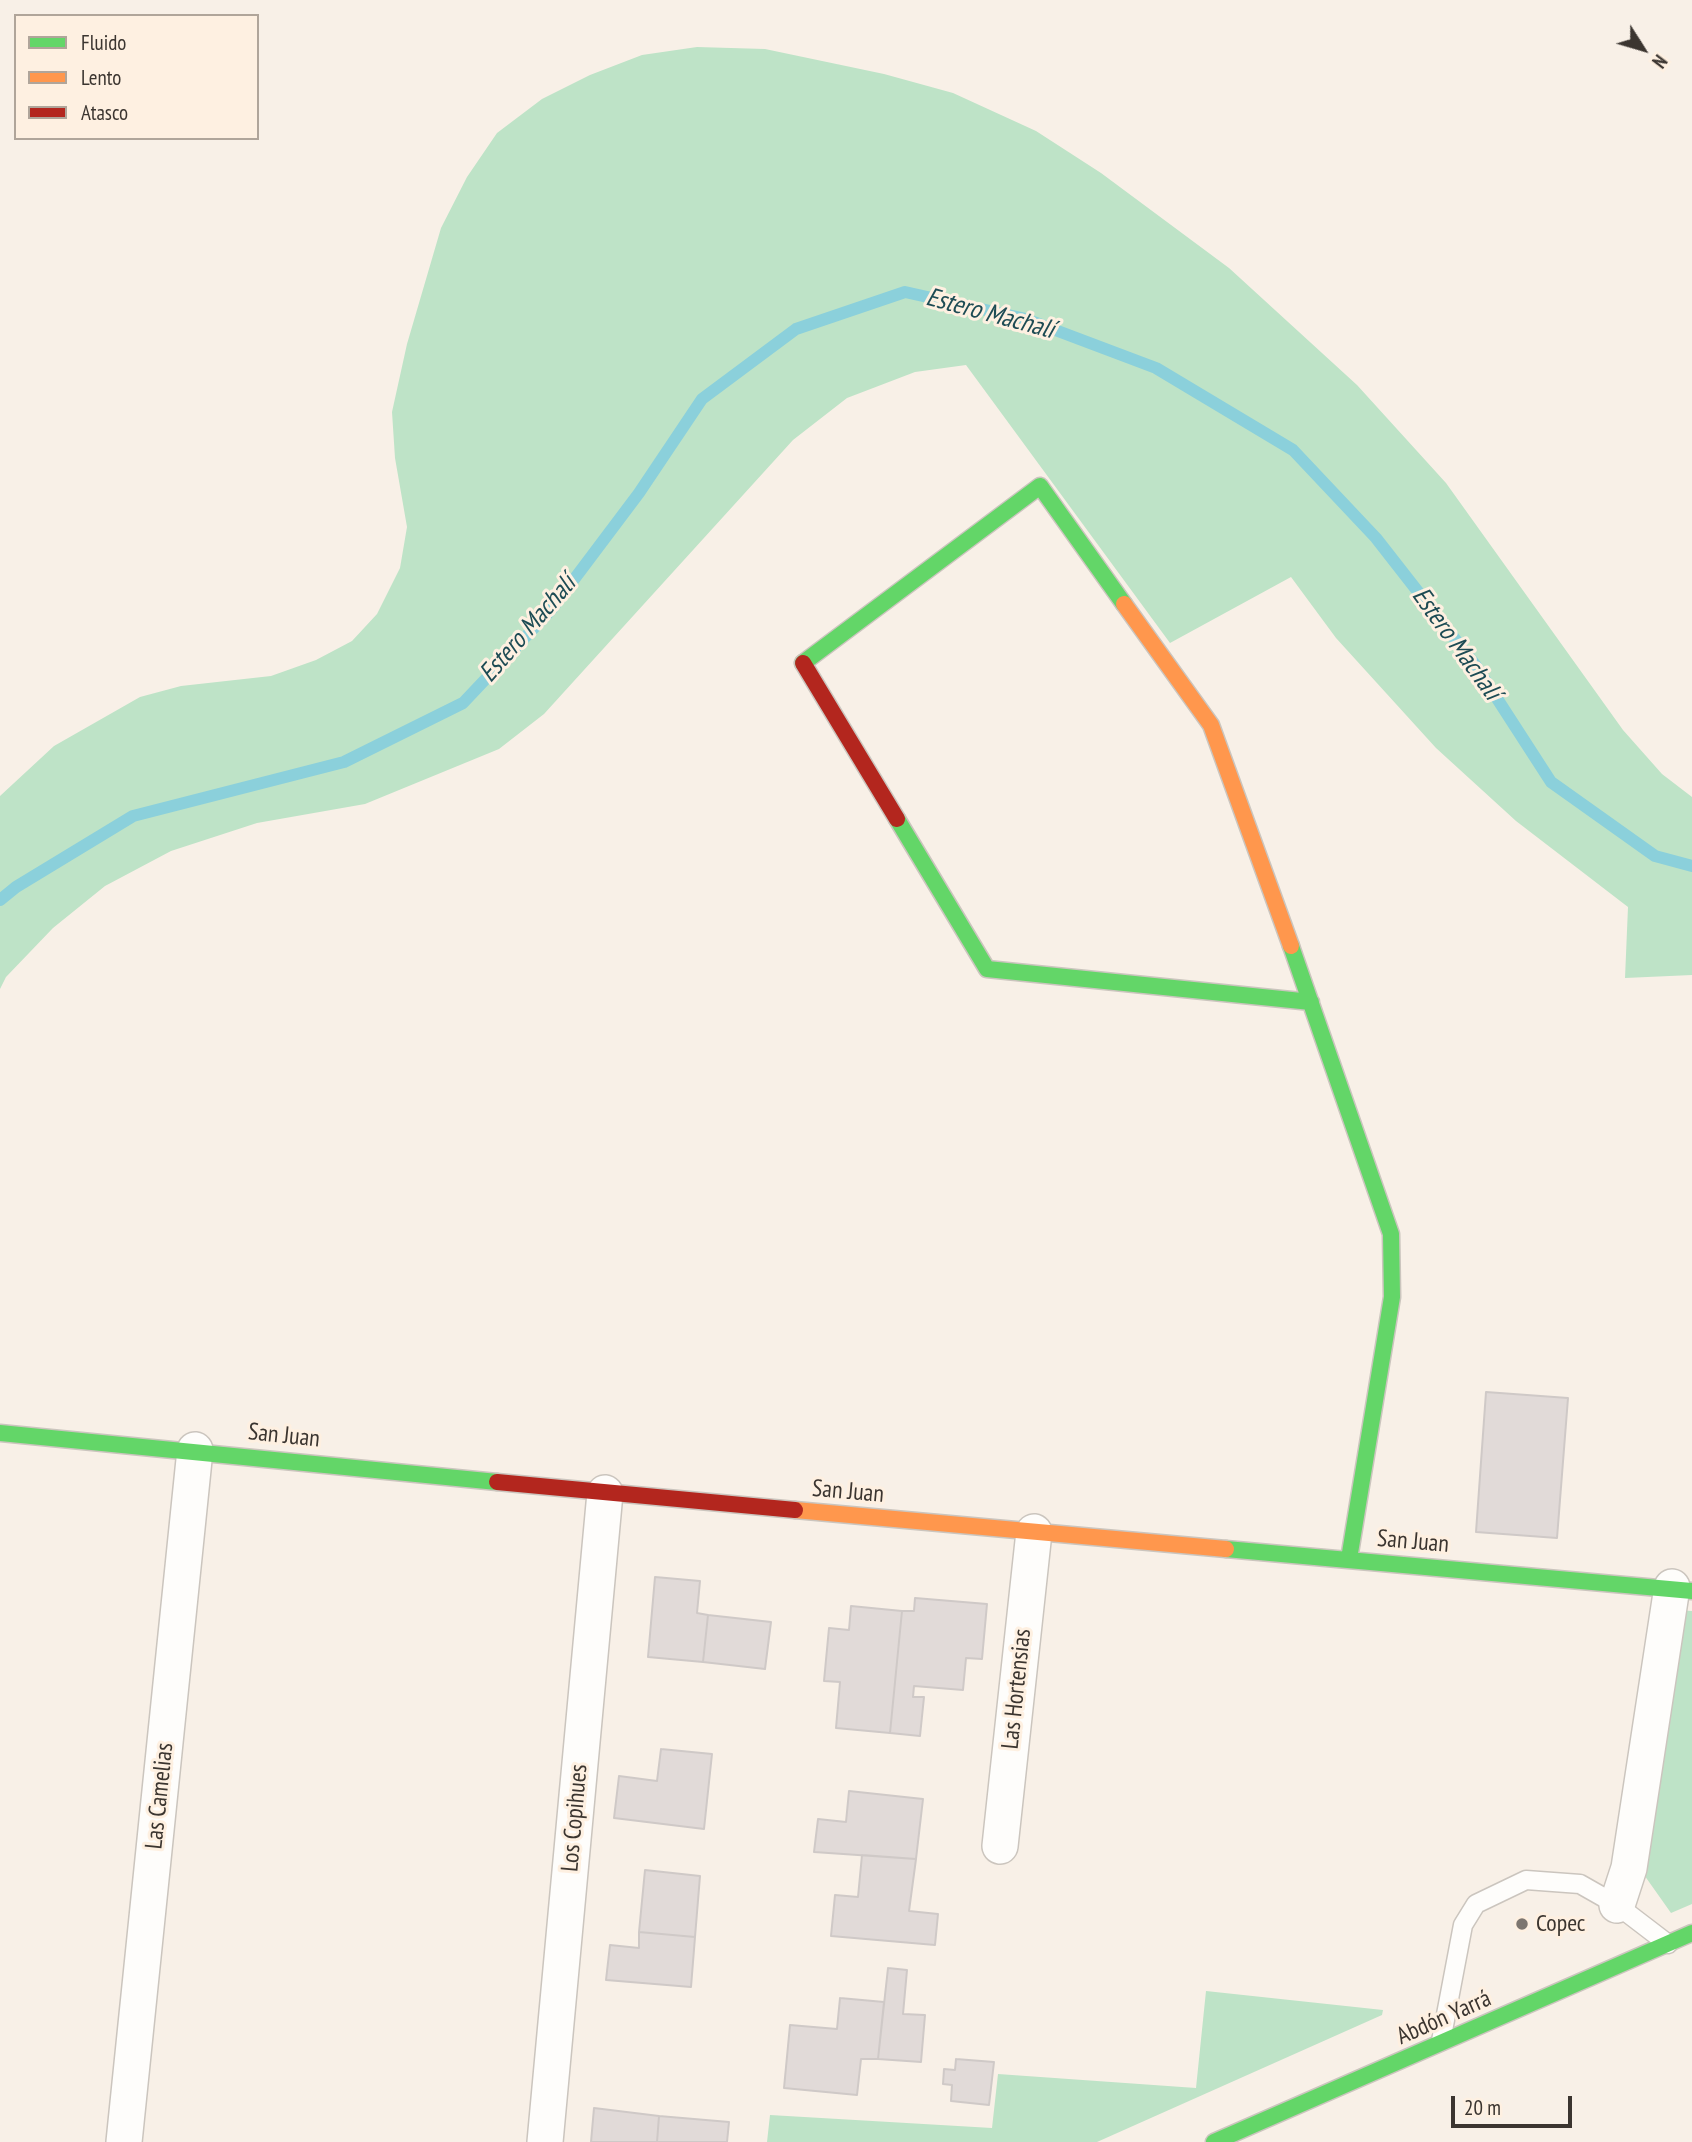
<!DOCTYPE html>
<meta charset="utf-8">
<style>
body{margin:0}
#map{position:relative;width:1692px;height:2142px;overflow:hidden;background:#f8f0e7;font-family:"PT Sans Narrow",sans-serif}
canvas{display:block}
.legend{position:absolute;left:14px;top:14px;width:245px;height:126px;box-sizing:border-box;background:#fef0e1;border:2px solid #b0a59a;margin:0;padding:9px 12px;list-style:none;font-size:21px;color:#3b3530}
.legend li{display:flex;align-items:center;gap:14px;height:35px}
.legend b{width:35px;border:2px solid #b0a59a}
.north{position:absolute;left:1608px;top:14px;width:70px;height:70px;-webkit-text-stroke:5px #fef0e1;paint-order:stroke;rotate:127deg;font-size:19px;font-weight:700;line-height:28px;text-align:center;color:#3b3530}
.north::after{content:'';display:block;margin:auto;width:24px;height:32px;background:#3b3530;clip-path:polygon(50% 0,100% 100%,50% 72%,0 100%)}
.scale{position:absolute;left:1451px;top:2096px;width:121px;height:32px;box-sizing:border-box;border:4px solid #3b3530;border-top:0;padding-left:9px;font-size:21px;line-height:24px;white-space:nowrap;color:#3b3530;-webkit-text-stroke:5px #fef0e1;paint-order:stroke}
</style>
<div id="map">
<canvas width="1692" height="2142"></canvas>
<ul class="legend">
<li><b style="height:9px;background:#63d668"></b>Fluido</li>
<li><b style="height:9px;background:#ff974d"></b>Lento</li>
<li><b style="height:9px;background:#b3261e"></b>Atasco</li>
</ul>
<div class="north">N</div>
<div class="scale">20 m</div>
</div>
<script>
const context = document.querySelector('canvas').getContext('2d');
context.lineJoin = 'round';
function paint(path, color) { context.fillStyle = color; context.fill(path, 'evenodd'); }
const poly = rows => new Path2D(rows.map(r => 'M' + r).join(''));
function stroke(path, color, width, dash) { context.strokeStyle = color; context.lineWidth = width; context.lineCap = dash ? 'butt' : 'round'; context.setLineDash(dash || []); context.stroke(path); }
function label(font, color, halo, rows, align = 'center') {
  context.font = font + ' "PT Sans Narrow",sans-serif'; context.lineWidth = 6; context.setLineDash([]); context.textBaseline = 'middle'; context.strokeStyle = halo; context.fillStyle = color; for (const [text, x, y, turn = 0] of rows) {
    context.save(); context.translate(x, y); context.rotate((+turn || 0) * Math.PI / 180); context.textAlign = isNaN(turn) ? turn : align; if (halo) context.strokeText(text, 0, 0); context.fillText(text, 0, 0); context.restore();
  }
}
paint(poly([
 [697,47,765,49,884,74,953,93,1036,131,1101,173,1229,268,1357,385,1446,483,1623,730,1662,774,1692,797,1692,975,1625,978,1628,907,1516,821,1436,748,1336,638,1291,577,1170,643,966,365,915,372,847,398,793,440,544,714,499,749,365,804,257,823,171,851,105,886,53,928,6,977,0,989,0,796,54,746,140,697,181,686,271,676,316,660,352,641,377,614,400,568,407,527,395,458,392,412,407,344,441,228,467,177,497,133,542,99,590,75,642,55],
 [1676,1610,1692,1611,1692,1904,1671,1913,1642,1872],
 [1206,1991,1383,2010,1382,2015,1097,2142,767,2142,770,2115,992,2128,998,2074,1196,2088]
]), '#bee3c7');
stroke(poly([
 [0,900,16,887,133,816,344,762,463,703,551,610,639,493,702,399,796,329,905,292,1026,319,1156,368,1293,450,1376,538,1476,666,1551,782,1655,856,1692,866]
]), '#8bd0db', 12);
const building = poly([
 [1486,1392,1568,1398,1557,1538,1476,1532,1486,1392],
 [655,1577,700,1581,697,1613,708,1615,703,1662,648,1657,655,1577],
 [915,1598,987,1604,982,1659,966,1658,963,1690,914,1686,913,1697,924,1697,920,1736,890,1733,902,1611,914,1611,915,1598],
 [851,1606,902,1611,890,1733,836,1728,840,1682,824,1681,829,1628,849,1630,851,1606],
 [708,1615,771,1622,765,1669,703,1662,708,1615],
 [661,1749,712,1754,704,1829,614,1818,619,1776,657,1781,661,1749],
 [849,1791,923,1799,916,1859,814,1852,818,1819,846,1822,849,1791],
 [862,1855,916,1859,909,1911,938,1914,935,1945,831,1936,835,1895,858,1897,862,1855],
 [645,1870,700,1876,695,1937,639,1932,645,1870],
 [639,1932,695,1937,691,1987,606,1980,610,1945,639,1948,639,1932],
 [888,1968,907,1970,903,2014,925,2015,921,2062,878,2059,888,1968],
 [840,1998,884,2002,878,2059,861,2059,857,2095,784,2088,790,2025,837,2029,840,1998],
 [956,2059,994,2062,989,2105,951,2101,952,2085,943,2084,944,2069,955,2070,956,2059],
 [594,2108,659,2116,657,2142,591,2142,594,2108],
 [659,2116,729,2122,727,2142,657,2142,659,2116]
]);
paint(building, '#e1dad8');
stroke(building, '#cfc9c7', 2);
const lane = poly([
 [1441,2041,1463,1925,1476,1904,1526,1880,1580,1884,1617,1905,1668,1944]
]);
const street = poly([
 [1000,1846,1034,1532],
 [1617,1905,1629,1868,1672,1587],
 [124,2142,195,1450],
 [545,2142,605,1493]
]);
const fast = poly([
 [803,663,1040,486,1124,604],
 [897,819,987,969,1311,1002],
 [1291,946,1391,1234,1392,1297,1349,1559],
 [0,1433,497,1482],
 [1226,1549,1692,1591],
 [1214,2142,1692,1933]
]);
const slow = poly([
 [1124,604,1211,725,1291,946],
 [795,1510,1226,1549]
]);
const jam = poly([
 [803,663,897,819],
 [497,1482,795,1510]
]);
stroke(lane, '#cbc5be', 21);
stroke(street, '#cbc5be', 38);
stroke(fast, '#cbc5be', 19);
stroke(slow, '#cbc5be', 19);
stroke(jam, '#cbc5be', 19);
stroke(lane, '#fefdfb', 18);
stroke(street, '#fefdfb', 35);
stroke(fast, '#63d668', 16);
stroke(slow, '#ff974d', 16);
stroke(jam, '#b3261e', 16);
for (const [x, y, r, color] of [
 [1522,1924,7,"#7d7670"]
]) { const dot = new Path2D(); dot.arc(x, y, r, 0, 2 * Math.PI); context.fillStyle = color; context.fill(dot); stroke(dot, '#fef0e1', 2.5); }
label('24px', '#3b3530', '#fef0e1', [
 ["San Juan",284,1436,6],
 ["San Juan",848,1492,5],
 ["San Juan",1413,1542,5],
 ["Las Hortensias",1017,1689,-84],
 ["Las Camelias",160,1796,-84],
 ["Los Copihues",575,1818,-85],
 ["Abdón Yarrá",1444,2018,-24]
]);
label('24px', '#3b3530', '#fef0e1', [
 ["Copec",1536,1924]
], 'left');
label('italic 26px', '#1d4b54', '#fef0e1', [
 ["Estero Machalí",990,314,15],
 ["Estero Machalí",528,629,-49],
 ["Estero Machalí",1456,644,54]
]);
</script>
